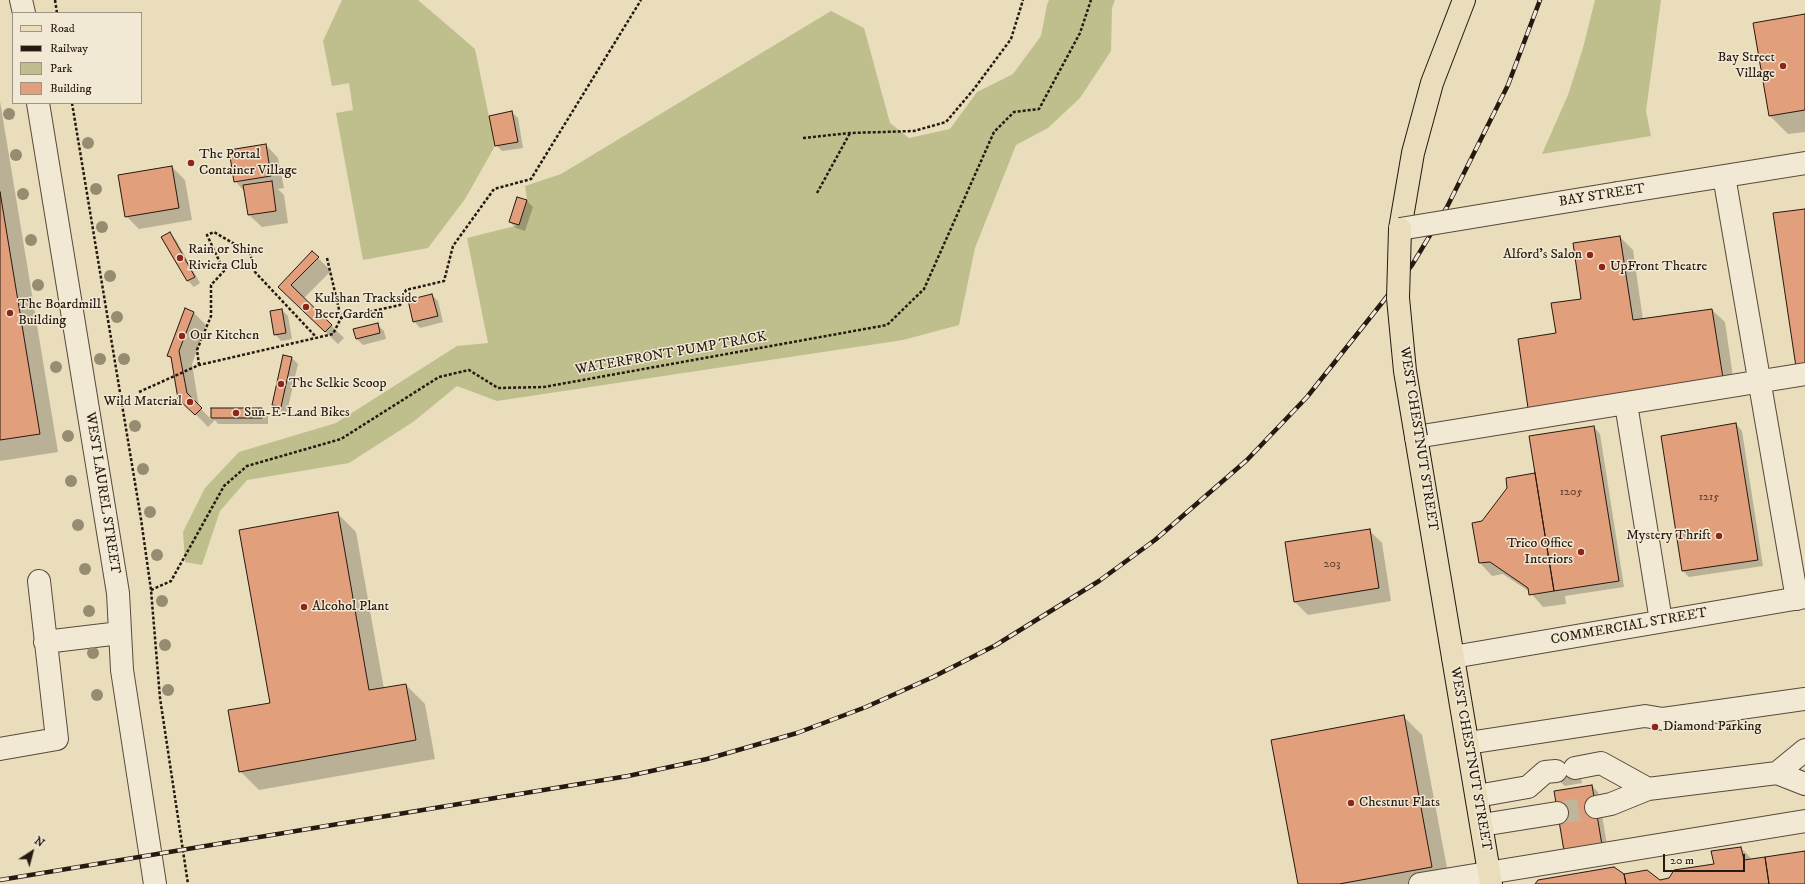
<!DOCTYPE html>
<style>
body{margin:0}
#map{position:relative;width:1805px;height:884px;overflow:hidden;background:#e9ddbc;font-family:"IM FELL DW Pica",serif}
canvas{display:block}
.legend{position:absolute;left:12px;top:12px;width:130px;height:92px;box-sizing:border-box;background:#f1e9d3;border:1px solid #a09585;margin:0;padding:5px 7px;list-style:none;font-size:12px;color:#271811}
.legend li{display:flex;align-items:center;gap:8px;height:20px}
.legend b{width:20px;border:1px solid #a09585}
.north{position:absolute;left:12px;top:832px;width:40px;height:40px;-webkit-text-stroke:3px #f1e9d3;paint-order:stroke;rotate:36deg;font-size:11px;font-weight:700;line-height:16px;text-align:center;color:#271811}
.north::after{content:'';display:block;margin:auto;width:14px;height:18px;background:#271811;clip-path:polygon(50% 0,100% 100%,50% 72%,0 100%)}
.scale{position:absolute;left:1663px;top:854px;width:82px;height:18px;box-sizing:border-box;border:2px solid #271811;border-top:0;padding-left:5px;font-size:12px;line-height:14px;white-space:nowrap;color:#271811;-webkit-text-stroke:3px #f1e9d3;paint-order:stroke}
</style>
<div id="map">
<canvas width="1805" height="884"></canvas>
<ul class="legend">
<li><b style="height:5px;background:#e9ddbc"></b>Road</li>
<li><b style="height:5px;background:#271811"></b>Railway</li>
<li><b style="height:11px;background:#bebf8c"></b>Park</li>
<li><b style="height:11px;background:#e29f7c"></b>Building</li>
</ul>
<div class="north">N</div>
<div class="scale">20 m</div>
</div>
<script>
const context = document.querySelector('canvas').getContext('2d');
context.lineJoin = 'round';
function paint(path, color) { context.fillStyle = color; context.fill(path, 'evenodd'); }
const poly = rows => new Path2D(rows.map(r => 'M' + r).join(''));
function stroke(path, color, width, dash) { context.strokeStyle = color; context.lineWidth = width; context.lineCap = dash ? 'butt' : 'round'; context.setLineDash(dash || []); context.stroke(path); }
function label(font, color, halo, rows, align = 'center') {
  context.font = font + ' "IM FELL DW Pica",serif'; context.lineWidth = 3; context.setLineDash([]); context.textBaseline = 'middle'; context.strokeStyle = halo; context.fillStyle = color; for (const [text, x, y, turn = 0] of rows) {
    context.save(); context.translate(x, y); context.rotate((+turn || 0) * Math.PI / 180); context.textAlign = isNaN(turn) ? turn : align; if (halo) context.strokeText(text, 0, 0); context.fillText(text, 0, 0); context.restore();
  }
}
paint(poly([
 [342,0,418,0,475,49,495,146,465,199,428,248,363,260,336,113,353,110,349,83,332,86,323,41],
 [1049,0,1115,0,1112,8,1111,51,1080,98,1048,128,1016,145,975,248,959,325,903,340,497,401,457,386,413,422,349,463,247,480,220,511,202,565,185,562,183,532,205,488,239,452,336,423,457,346,488,343,467,238,519,225,527,200,525,186,561,174,831,11,864,28,890,123,909,138,950,129,977,92,1013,74,1041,36,1047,5],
 [1595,0,1661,0,1646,111,1651,136,1542,154,1568,95,1583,48]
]), '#bebf8c');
paint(poly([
 [1805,15,1805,132,1788,134,1769,115],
 [0,101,58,452,0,461],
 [512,112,518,118,523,148,502,151,496,145],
 [266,145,278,158,284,188,278,189,284,195,288,223,262,227,249,215,245,192,235,181],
 [172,167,185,180,192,220,139,229,126,216],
 [518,198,527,201,533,207,525,231,516,228,510,222],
 [170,234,176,240,200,283,194,287,188,281,163,238],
 [1620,237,1633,250,1643,320,1712,310,1725,322,1735,391,1582,300],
 [312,252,331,271,304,298,344,338,338,344,279,287],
 [432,295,438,301,443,322,420,328,414,321],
 [282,310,288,316,292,339,281,341,275,334],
 [193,312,206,325,192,364,199,407,212,420,212,409,261,409,268,415,268,424,218,424,215,420,208,427,179,397,172,359,168,356],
 [377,324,384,331,386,339,363,345,357,339,355,330],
 [284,356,292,358,298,364,287,412,279,411,273,404],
 [1736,424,1742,431,1763,566,1689,577,1683,571],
 [1594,427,1600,434,1624,587,1565,596,1566,604,1543,607,1530,592,1503,574,1492,576,1480,563,1483,522,1535,474],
 [337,513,356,532,384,689,406,685,425,704,435,759,259,790,240,771,271,704],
 [1369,530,1382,543,1391,601,1308,615,1295,602],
 [1403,716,1422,735,1450,884,1299,884],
 [1557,770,1580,773,1582,783,1565,786,1558,780],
 [1592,786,1598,792,1608,851,1565,850],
 [1741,848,1753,860,1805,852,1805,884,1536,884,1624,875,1660,881,1715,865]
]), '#0003');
const building = poly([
 [1805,14,1805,110,1769,116,1753,23,1805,14],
 [512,111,518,142,495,146,489,116,512,111],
 [266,144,271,176,234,182,229,150,266,144],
 [172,166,179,208,125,217,118,175,172,166],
 [272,181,276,211,248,215,243,185,272,181],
 [0,192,40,434,0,440,0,192],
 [517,197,527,200,519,225,509,222,517,197],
 [1805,209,1805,366,1796,367,1773,213,1805,209],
 [170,232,195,277,187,281,161,237,170,232],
 [1620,236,1633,320,1712,309,1723,378,1528,408,1518,339,1556,333,1551,303,1581,299,1573,243,1620,236],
 [312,251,319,257,291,285,332,325,325,332,278,287,312,251],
 [432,294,438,316,413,322,408,300,432,294],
 [185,308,194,312,179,351,187,393,202,408,195,415,178,399,171,357,167,356,185,308],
 [282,309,286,333,274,335,270,311,282,309],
 [378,323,380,333,356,339,353,329,378,323],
 [283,355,292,357,281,407,272,405,283,355],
 [211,408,262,408,262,418,211,418,211,408],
 [1736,423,1758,560,1682,571,1661,436,1736,423],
 [1594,426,1619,581,1554,591,1529,436,1594,426],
 [1535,473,1554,591,1529,595,1528,588,1490,562,1479,563,1472,523,1482,521,1507,488,1506,478,1535,473],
 [338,512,369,690,406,684,416,740,239,772,228,710,270,703,239,530,338,512],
 [1370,529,1379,588,1294,602,1285,542,1370,529],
 [1404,715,1432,867,1339,884,1298,884,1271,740,1404,715],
 [1592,785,1602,845,1564,851,1554,791,1592,785],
 [1741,847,1744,860,1765,857,1769,884,1626,884,1624,874,1647,870,1660,880,1669,878,1674,870,1714,864,1711,851,1741,847],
 [1805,851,1805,884,1769,884,1765,857,1805,851],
 [1614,867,1624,874,1626,884,1535,884,1538,880,1614,867]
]);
paint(building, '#e29f7c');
stroke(building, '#271811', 1);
stroke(poly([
 [1557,813,1596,807]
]), '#c2b69a', 22, [22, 11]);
const minor = poly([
 [21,0,24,13],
 [38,103,118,593,122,670,155,884],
 [1724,176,1797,599],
 [1618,193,1805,163],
 [1626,404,1661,621],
 [1416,437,1805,374],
 [45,642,120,633],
 [1453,657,1805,597],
 [1468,743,1645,716,1663,719,1805,699],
 [0,749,57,739,39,581],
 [1575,768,1601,763,1648,789],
 [1777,773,1805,784],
 [1477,796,1528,787,1545,772,1556,771],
 [1596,807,1611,804,1648,789,1777,773,1805,750],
 [1482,825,1557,813],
 [1420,884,1805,821]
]);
const major = poly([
 [1400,229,1413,153,1432,83,1464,0],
 [1416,437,1491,884]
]);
stroke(minor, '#58493c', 24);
stroke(major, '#271811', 24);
stroke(poly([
 [55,0,57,13],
 [72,103,141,519,151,590,160,698,188,884],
 [803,138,850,133,914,131,946,122,974,89,1011,39,1023,0],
 [817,193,850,133],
 [327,258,341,318],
 [199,365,197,350,211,316,211,285,224,271,207,235,214,232,250,253,255,272,317,338],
 [139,392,199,365,333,334,341,318,400,305,406,290,444,281,453,246,494,189,531,179,641,0],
 [151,590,171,581,224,486,247,466,341,439,439,377,469,370,498,388,544,387,887,325,924,289,994,132,1014,112,1039,109,1080,33,1091,0]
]), '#271811', 2.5, [3, 2]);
stroke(minor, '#f1e9d3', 22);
stroke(major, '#e9ddbc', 22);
const rail = poly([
 [0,880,628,776,707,759,797,733,866,707,933,677,996,645,1099,581,1155,540,1247,460,1307,397,1412,265,1447,207,1508,85,1540,0]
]);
stroke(rail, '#271811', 4.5);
stroke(rail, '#f1e9d3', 3, [9]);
const minorBridge = poly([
 [1400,229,1618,193]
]);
const majorBridge = poly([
 [1400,229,1398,298,1405,371,1416,437]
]);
stroke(minorBridge, '#58493c', 24, []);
stroke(majorBridge, '#271811', 24, []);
stroke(minorBridge, '#f1e9d3', 22);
stroke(majorBridge, '#e9ddbc', 22);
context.fillStyle = '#978c72';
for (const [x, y] of [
 [9,114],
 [88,143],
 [16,155],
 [96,189],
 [23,194],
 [102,227],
 [31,240],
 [110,276],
 [38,285],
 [117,317],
 [100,359],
 [124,359],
 [56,367],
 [135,426],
 [68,436],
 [143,469],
 [71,481],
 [150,512],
 [78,525],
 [157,555],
 [85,569],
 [162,601],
 [89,611],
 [165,645],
 [93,653],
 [168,690],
 [97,695]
]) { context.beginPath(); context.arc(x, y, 6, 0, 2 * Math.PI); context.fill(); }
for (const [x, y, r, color] of [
 [1783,66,4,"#8f2418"],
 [191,163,4,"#8f2418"],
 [1590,255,4,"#8f2418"],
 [180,258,4,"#8f2418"],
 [1602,267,4,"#8f2418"],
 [306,307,4,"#8f2418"],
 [10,313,4,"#8f2418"],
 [182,336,4,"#8f2418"],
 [281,384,4,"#8f2418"],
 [190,402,4,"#8f2418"],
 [236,413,4,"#8f2418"],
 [1719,536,4,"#8f2418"],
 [1581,552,4,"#8f2418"],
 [304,607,4,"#8f2418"],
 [1655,727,4,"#8f2418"],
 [1351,803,4,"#8f2418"]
]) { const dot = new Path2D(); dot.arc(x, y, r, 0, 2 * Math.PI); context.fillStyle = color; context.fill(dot); stroke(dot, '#f1e9d3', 1.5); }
label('12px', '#563a2c', null, [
 ["1205",1571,493],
 ["1215",1709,498],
 ["203",1332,565]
]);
label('14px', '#271811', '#f1e9d3', [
 ["Bay Street",1775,58,"right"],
 ["Village",1775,74,"right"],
 ["The Portal",199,155],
 ["Container Village",199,171],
 ["Rain or Shine",188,250],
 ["Riviera Club",188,266],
 ["Alford's Salon",1582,255,"right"],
 ["UpFront Theatre",1610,267],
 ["Kulshan Trackside",314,299],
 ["Beer Garden",314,315],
 ["The Boardmill",18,305],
 ["Building",18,321],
 ["Our Kitchen",190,336],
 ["The Selkie Scoop",289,384],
 ["Wild Material",182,402,"right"],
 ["Sun-E-Land Bikes",244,413],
 ["Mystery Thrift",1711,536,"right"],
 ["Trico Office",1573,544,"right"],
 ["Interiors",1573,560,"right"],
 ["Alcohol Plant",312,607],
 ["Diamond Parking",1663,727],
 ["Chestnut Flats",1359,803]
], 'left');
label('14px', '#271811', '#f1e9d3', [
 ["BAY STREET",1602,196,-9],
 ["WATERFRONT PUMP TRACK",671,354,-10],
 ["WEST CHESTNUT STREET",1418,439,81],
 ["WEST LAUREL STREET",102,493,81],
 ["COMMERCIAL STREET",1629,627,-10],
 ["WEST CHESTNUT STREET",1470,759,80]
]);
</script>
